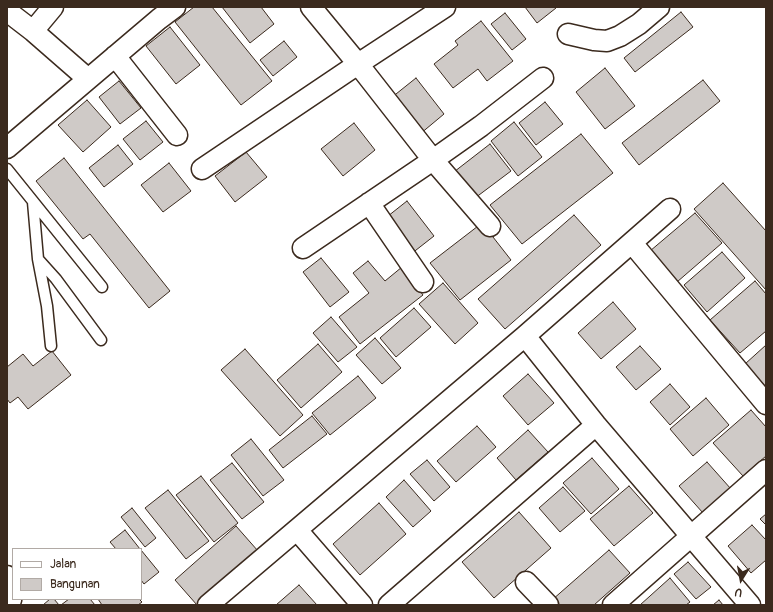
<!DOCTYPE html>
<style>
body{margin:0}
#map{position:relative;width:773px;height:612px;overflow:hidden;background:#fff;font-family:Pangolin,sans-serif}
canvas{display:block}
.frame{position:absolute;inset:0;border:8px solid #3b2a1e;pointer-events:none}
.legend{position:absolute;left:12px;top:548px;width:130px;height:52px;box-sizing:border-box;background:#fff;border:1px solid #b1aaa5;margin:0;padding:5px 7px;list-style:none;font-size:12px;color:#3b2a1e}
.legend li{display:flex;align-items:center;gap:8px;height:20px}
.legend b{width:20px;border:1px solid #b1aaa5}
.north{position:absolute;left:721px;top:560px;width:40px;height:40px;-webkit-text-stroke:3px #fff;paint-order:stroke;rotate:191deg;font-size:11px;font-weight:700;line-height:16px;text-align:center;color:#3b2a1e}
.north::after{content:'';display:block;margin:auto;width:14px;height:18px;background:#3b2a1e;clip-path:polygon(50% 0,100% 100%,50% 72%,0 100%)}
</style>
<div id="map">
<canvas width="773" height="612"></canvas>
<div class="frame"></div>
<ul class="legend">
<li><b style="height:5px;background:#fff"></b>Jalan</li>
<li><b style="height:11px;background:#cfcac7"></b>Bangunan</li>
</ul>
<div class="north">U</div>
</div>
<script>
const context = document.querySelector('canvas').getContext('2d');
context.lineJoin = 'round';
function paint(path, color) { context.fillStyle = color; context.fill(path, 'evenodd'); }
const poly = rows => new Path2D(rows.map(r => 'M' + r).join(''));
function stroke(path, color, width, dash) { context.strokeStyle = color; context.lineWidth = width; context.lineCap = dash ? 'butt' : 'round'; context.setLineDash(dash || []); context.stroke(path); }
const building = poly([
 [194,7,212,7,272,81,241,105,175,22,194,7],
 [222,7,261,7,274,24,250,43,222,7],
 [525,7,556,7,556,8,537,23,525,7],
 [681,12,693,27,635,72,624,58,681,12],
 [505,13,526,39,512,50,491,24,505,13],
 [481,21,513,61,487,81,478,69,453,88,434,64,458,45,455,41,481,21],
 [170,27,200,65,176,84,146,46,170,27],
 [284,41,297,57,273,76,260,60,284,41],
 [605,68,635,106,605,129,576,92,605,68],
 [416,78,444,114,420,134,391,98,416,78],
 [703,80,720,101,639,165,622,143,703,80],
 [119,81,141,108,120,124,99,97,119,81],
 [87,100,111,127,83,152,58,125,87,100],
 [545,102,563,124,536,145,519,123,545,102],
 [146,121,163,142,140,160,123,139,146,121],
 [514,122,542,157,518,176,491,141,514,122],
 [354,123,375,150,343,176,321,149,354,123],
 [581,134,613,173,522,244,490,205,581,134],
 [490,144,511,171,471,201,450,175,490,144],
 [118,145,133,164,104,187,89,168,118,145],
 [246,152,267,177,235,202,215,176,246,152],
 [64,158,170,291,149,308,90,234,83,239,36,181,64,158],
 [169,163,191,191,163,212,141,185,169,163],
 [723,183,766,231,766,290,694,209,723,183],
 [407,201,434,236,411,254,383,220,407,201],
 [695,213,722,243,677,282,650,251,695,213],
 [574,215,601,245,505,329,478,299,574,215],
 [482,223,511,260,460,300,430,263,482,223],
 [722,252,745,278,707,312,684,285,722,252],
 [321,258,349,292,330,307,303,272,321,258],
 [368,261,385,281,402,267,423,295,360,344,339,317,369,293,353,273,368,261],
 [755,281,766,294,766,331,740,353,710,320,755,281],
 [443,283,478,323,455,344,419,304,443,283],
 [613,302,636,329,601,359,578,333,613,302],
 [414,308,431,327,396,357,380,338,414,308],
 [331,317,357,347,338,362,313,333,331,317],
 [375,338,401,368,382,384,356,355,375,338],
 [318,344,342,372,301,408,277,380,318,344],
 [766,345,766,387,745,364,766,345],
 [640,346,661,369,636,390,616,367,640,346],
 [245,349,303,415,280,436,221,370,245,349],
 [52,351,71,375,28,409,18,397,10,403,7,399,7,367,23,354,33,366,52,351],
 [528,374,554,403,528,425,503,396,528,374],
 [358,376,376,398,330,435,312,413,358,376],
 [670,384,690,407,670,425,650,402,670,384],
 [706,398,729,425,693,456,670,429,706,398],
 [751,410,766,427,766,456,743,476,713,443,751,410],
 [312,416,327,434,283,468,269,450,312,416],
 [477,426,496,447,456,482,437,461,477,426],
 [528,430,548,452,516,480,497,458,528,430],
 [251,439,284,480,263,496,231,455,251,439],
 [592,458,619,489,591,514,563,483,592,458],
 [427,460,450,487,434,501,410,474,427,460],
 [707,462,731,489,703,513,679,486,707,462],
 [232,463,264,502,242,519,210,480,232,463],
 [201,476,238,523,214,542,176,495,201,476],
 [404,480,431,511,413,527,386,497,404,480],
 [629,486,653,513,614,546,590,519,629,486],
 [563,487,585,511,560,532,539,508,563,487],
 [168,490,209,541,186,559,145,508,168,490],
 [379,503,406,534,360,575,333,544,379,503],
 [132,508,156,538,145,547,121,517,132,508],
 [519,512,551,548,494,598,462,562,519,512],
 [766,514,766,525,760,519,766,514],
 [752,525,766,540,766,560,751,573,728,546,752,525],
 [236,526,258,551,197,605,175,580,236,526],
 [125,530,140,549,116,549,110,542,125,530],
 [141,550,159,572,144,584,141,580,141,550],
 [609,550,630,573,594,605,557,605,552,600,609,550],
 [688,562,711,587,696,599,674,574,688,562],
 [670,578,690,602,686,605,640,605,670,578],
 [299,585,317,605,276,605,299,585],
 [50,599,54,599,59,605,43,605,50,599],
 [69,599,90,599,95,605,61,605,69,599],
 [98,599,139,599,142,602,138,605,102,605,98,599],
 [719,600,723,605,713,605,719,600]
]);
paint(building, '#cfcac7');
stroke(building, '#3b2a1e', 1);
const lane = poly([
 [7,169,102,287],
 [33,202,38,259,47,306,51,346],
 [38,259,56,279,101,340]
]);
const street = poly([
 [311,7,358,64,433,160,490,226],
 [7,11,33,31,88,79],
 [33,31,53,7],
 [568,34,594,40,607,41,620,36,639,24,659,7],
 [115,56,177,135],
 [7,148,159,19,175,7],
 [202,169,358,64,445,7],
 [369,203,423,282],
 [632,243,766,404],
 [303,248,433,160,481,126,543,78],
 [525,336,596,425,750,605],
 [297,530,362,605],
 [7,576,12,585,12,593,11,600,7,604],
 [526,582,548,605],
 [208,605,525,336,670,209],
 [389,605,596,425],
 [613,605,766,470]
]);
stroke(lane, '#3b2a1e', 13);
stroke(street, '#3b2a1e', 23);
stroke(lane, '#fff', 10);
stroke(street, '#fff', 20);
</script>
